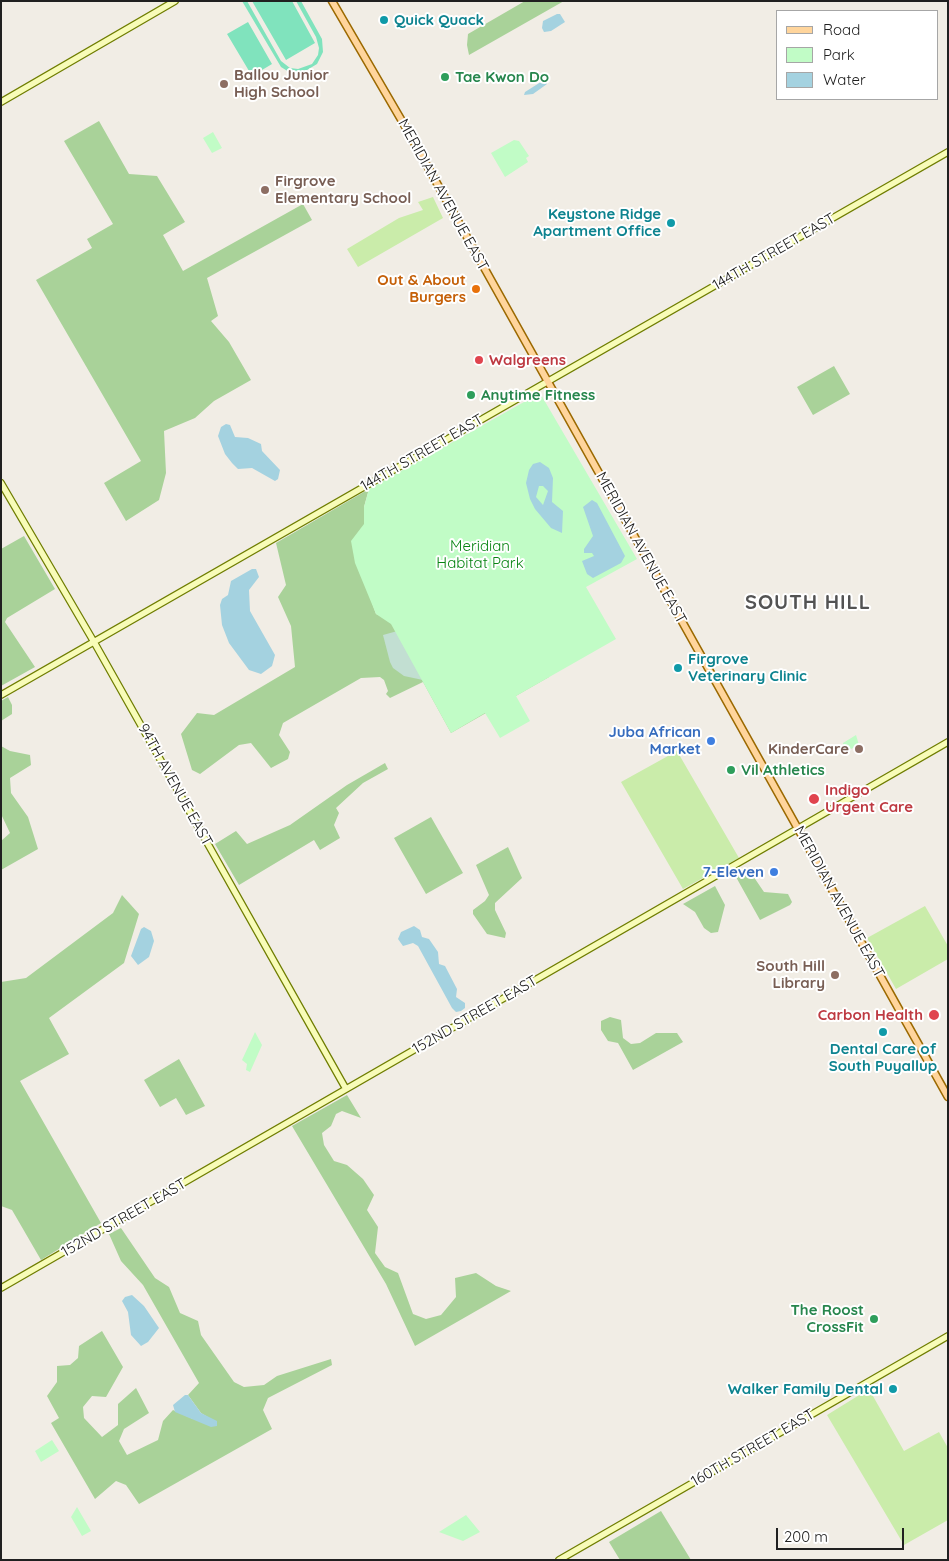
<!DOCTYPE html>
<style>
body{margin:0}
#map{position:relative;width:949px;height:1561px;overflow:hidden;background:#f1ede5;font-family:Quicksand,sans-serif}
canvas{display:block}
.frame{position:absolute;inset:0;border:2px solid #202020;pointer-events:none}
.legend{position:absolute;left:776px;top:10px;width:162px;height:90px;box-sizing:border-box;background:#fff;border:1px solid #a6a6a6;margin:0;padding:6px 9px;list-style:none;font-size:15px;color:#202020}
.legend li{display:flex;align-items:center;gap:10px;height:25px}
.legend b{width:25px;border:1px solid #a6a6a6}
.scale{position:absolute;left:776px;top:1528px;width:128px;height:22px;box-sizing:border-box;border:2px solid #202020;border-top:0;padding-left:6px;font-size:15px;line-height:18px;white-space:nowrap;color:#202020;-webkit-text-stroke:4px #fff;paint-order:stroke}
</style>
<div id="map">
<canvas width="949" height="1561"></canvas>
<div class="frame"></div>
<ul class="legend">
<li><b style="height:6px;background:#ffd59c"></b>Road</li>
<li><b style="height:14px;background:#c1fcc6"></b>Park</li>
<li><b style="height:14px;background:#a4d2e0"></b>Water</li>
</ul>
<div class="scale">200 m</div>
</div>
<script>
const context = document.querySelector('canvas').getContext('2d');
context.lineJoin = 'round';
function paint(path, color) { context.fillStyle = color; context.fill(path, 'evenodd'); }
const poly = rows => new Path2D(rows.map(r => 'M' + r).join(''));
function stroke(path, color, width, dash) { context.strokeStyle = color; context.lineWidth = width; context.lineCap = dash ? 'butt' : 'round'; context.setLineDash(dash || []); context.stroke(path); }
function label(font, color, halo, rows, align = 'center') {
  context.font = font + ' Quicksand,sans-serif'; context.lineWidth = 4; context.setLineDash([]); context.textBaseline = 'middle'; context.strokeStyle = halo; context.fillStyle = color; for (const [text, x, y, turn = 0] of rows) {
    context.save(); context.translate(x, y); context.rotate((+turn || 0) * Math.PI / 180); context.textAlign = isNaN(turn) ? turn : align; if (halo) context.strokeText(text, 0, 0); context.fillText(text, 0, 0); context.restore();
  }
}
paint(poly([
 [433,197,443,218,358,267,347,249,399,218,423,210,418,202],
 [677,751,739,858,683,889,621,782],
 [925,906,948,946,948,959,896,989,867,938],
 [869,1389,904,1451,939,1432,948,1448,948,1520,904,1545,827,1415]
]), '#caecaa');
paint(poly([
 [525,1,564,1,469,55,467,45,468,34],
 [99,121,129,174,157,176,185,222,163,235,183,271,303,204,312,220,207,278,218,316,211,321,229,342,251,380,214,401,195,418,164,431,166,473,159,500,126,521,104,483,141,461,36,280,92,248,87,239,113,224,64,141],
 [834,366,850,394,813,415,797,387],
 [369,489,364,507,367,588,376,614,549,677,451,733,423,682,390,698,386,694,388,691,384,680,380,677,361,678,283,723,279,735,290,752,288,759,271,768,251,743,239,745,200,774,192,770,181,734,197,713,214,715,295,667,291,626,278,597,286,585,276,543],
 [24,536,55,589,7,618,5,622,35,667,1,686,1,549],
 [8,697,12,705,12,714,1,721,1,701],
 [1,746,10,751,30,755,31,765,10,778,11,793,28,817,38,849,1,870,1,841,10,833,1,814],
 [385,763,388,769,363,783,336,808,339,813,334,825,340,838,320,850,314,840,239,885,215,844,236,831,247,844,290,825,347,785],
 [431,817,463,873,426,894,394,838],
 [508,847,522,878,495,903,495,910,506,933,505,938,487,934,473,914,473,910,485,901,489,895,476,865],
 [744,869,749,870,764,892,788,894,792,902,790,905,760,920,736,877,738,872],
 [715,886,725,905,718,932,711,933,704,928,695,912,683,904],
 [122,895,139,914,124,963,49,1018,69,1054,20,1081,101,1223,41,1260,12,1210,1,1206,1,982,26,978,113,913],
 [610,1017,621,1020,623,1038,631,1044,640,1043,656,1033,677,1033,683,1042,633,1070,618,1043,608,1041,601,1030,601,1021],
 [179,1059,205,1106,186,1115,176,1098,160,1107,144,1080],
 [347,1095,361,1118,342,1111,336,1114,331,1126,322,1133,324,1145,334,1161,347,1165,363,1179,374,1195,367,1210,378,1227,375,1253,385,1267,398,1273,413,1314,426,1319,441,1315,456,1297,455,1278,476,1273,496,1286,511,1291,415,1346,386,1284,292,1126],
 [121,1228,155,1278,169,1287,180,1313,198,1321,201,1335,234,1382,244,1387,264,1385,277,1376,331,1359,332,1365,268,1398,263,1410,272,1429,139,1504,126,1485,116,1481,95,1499,51,1423,59,1418,47,1396,57,1382,57,1366,70,1365,78,1358,79,1346,102,1331,123,1367,106,1397,92,1396,83,1407,84,1418,102,1437,118,1425,118,1404,136,1388,149,1413,124,1429,119,1441,127,1455,158,1440,163,1421,173,1410,193,1419,209,1418,201,1413,188,1395,199,1383,143,1285,121,1261,109,1234],
 [661,1511,691,1560,620,1560,609,1542]
]), '#a9d299');
paint(poly([
 [401,630,423,680,404,676,393,668,390,662,383,635]
]), '#c2dfd2');
paint(poly([
 [213,132,222,148,212,153,203,138],
 [514,140,519,141,529,156,526,158,528,162,505,177,491,153],
 [540,393,637,559,586,587,616,639,516,696,530,721,500,738,485,713,451,733,391,624,376,614,355,563,351,541,364,524,364,507,369,489],
 [856,735,859,745,847,751,843,747,843,743],
 [255,1032,262,1045,250,1072,246,1070,247,1064,242,1060],
 [52,1440,59,1451,41,1462,35,1451],
 [77,1507,91,1531,82,1536,71,1517],
 [466,1515,480,1532,463,1541,439,1532]
]), '#c1fcc6');
paint(poly([
 [242,1,247,1,281,61,290,68,298,69,312,64,318,55,319,48,316,37,296,1,301,1,322,39,323,52,317,64,302,73,289,72,281,67],
 [252,1,292,1,315,43,286,60],
 [248,22,272,64,252,76,227,34]
]), '#80e3bd');
paint(poly([
 [557,14,560,14,565,22,551,31,544,32,542,28,543,21],
 [544,80,547,81,547,84,533,94,524,95,525,92],
 [226,424,230,425,235,437,248,438,261,444,262,451,280,470,278,479,275,481,252,468,238,469,232,463,225,454,218,436,221,427],
 [540,462,549,468,553,478,552,502,563,511,562,533,551,528,535,509,530,499,526,483,529,470,533,464],
 [539,486,543,486,548,491,543,505,536,497],
 [592,500,597,503,625,556,621,563,593,578,587,574,582,561,594,556,592,553,584,553,584,549,593,536,583,507],
 [252,569,256,569,259,577,249,590,250,611,275,655,272,666,261,674,249,670,229,643,222,625,220,605,222,599,228,595,231,581],
 [414,926,420,930,422,937,429,939,438,952,439,964,445,966,457,989,456,997,465,1003,465,1008,461,1011,456,1012,452,1008,418,946,413,943,403,946,398,939,401,932],
 [144,927,151,931,154,941,149,957,138,965,131,956,141,929],
 [132,1295,144,1306,159,1328,148,1342,141,1346,131,1335,128,1312,122,1301,125,1297],
 [185,1395,188,1395,201,1413,217,1421,217,1426,211,1427,175,1412,173,1405]
]), '#a4d2e0');
const secondary = poly([
 [1,102,175,1],
 [1,483,94,642,346,1089],
 [1,695,948,152],
 [1,1288,948,742],
 [559,1560,948,1336]
]);
const primary = poly([
 [332,1,406,128,948,1097]
]);
stroke(secondary, '#6f7d00', 8);
stroke(primary, '#9b6900', 9);
stroke(secondary, '#f8fcb8', 5.5);
stroke(primary, '#ffd59c', 6);
for (const [x, y, r, color] of [
 [384,20,5,"#0f9aa8"],
 [445,77,5,"#2e9e5b"],
 [224,84,5,"#8d6e63"],
 [265,190,5,"#8d6e63"],
 [671,223,5,"#0f9aa8"],
 [476,289,5,"#e8710a"],
 [479,360,5,"#e0444e"],
 [471,395,5,"#2e9e5b"],
 [678,668,5,"#0f9aa8"],
 [711,741,5,"#3f7fe0"],
 [859,749,5,"#8d6e63"],
 [731,770,5,"#2e9e5b"],
 [814,799,6,"#e0444e"],
 [774,872,5,"#3f7fe0"],
 [835,975,5,"#8d6e63"],
 [934,1015,6,"#e0444e"],
 [883,1032,5,"#0f9aa8"],
 [874,1319,5,"#2e9e5b"],
 [893,1389,5,"#0f9aa8"]
]) { const dot = new Path2D(); dot.arc(x, y, r, 0, 2 * Math.PI); context.fillStyle = color; context.fill(dot); stroke(dot, '#fff', 2); }
label('bold 15px', '#0d838f', '#fff', [
 ["Quick Quack",394,20],
 ["Keystone Ridge",661,214,"right"],
 ["Apartment Office",661,231,"right"],
 ["Firgrove",688,659],
 ["Veterinary Clinic",688,676],
 ["Dental Care of",883,1049,"center"],
 ["South Puyallup",883,1066,"center"],
 ["Walker Family Dental",883,1389,"right"]
], 'left');
label('bold 15px', '#785e54', '#fff', [
 ["Ballou Junior",234,75],
 ["High School",234,92],
 ["Firgrove",275,181],
 ["Elementary School",275,198],
 ["KinderCare",849,749,"right"],
 ["South Hill",825,966,"right"],
 ["Library",825,983,"right"]
], 'left');
label('bold 15px', '#27864d', '#fff', [
 ["Tae Kwon Do",455,77],
 ["Anytime Fitness",481,395],
 ["Vil Athletics",741,770],
 ["The Roost",864,1310,"right"],
 ["CrossFit",864,1327,"right"]
], 'left');
label('15px', '#202020', '#fff', [
 ["MERIDIAN AVENUE EAST",443,195,61],
 ["144TH STREET EAST",774,252,-30],
 ["144TH STREET EAST",422,453,-30],
 ["MERIDIAN AVENUE EAST",641,548,61],
 ["94TH AVENUE EAST",175,785,61],
 ["MERIDIAN AVENUE EAST",839,902,61],
 ["152ND STREET EAST",475,1015,-30],
 ["152ND STREET EAST",124,1218,-30],
 ["160TH STREET EAST",753,1448,-30]
]);
label('bold 15px', '#c56008', '#fff', [
 ["Out & About",466,280],
 ["Burgers",466,297]
], 'right');
label('bold 15px', '#be3a42', '#fff', [
 ["Walgreens",489,360],
 ["Indigo",825,790],
 ["Urgent Care",825,807],
 ["Carbon Health",923,1015,"right"]
], 'left');
label('15px', '#078412', '#fff', [
 ["Meridian",480,546],
 ["Habitat Park",480,563]
]);
label('bold 15px', '#366cbe', '#fff', [
 ["Juba African",701,732],
 ["Market",701,749],
 ["7-Eleven",764,872]
], 'right');
context.letterSpacing = '1px';
label('bold 20px', '#535353', '#fff', [
 ["SOUTH HILL",808,603]
]);
context.letterSpacing = '0px';
</script>
